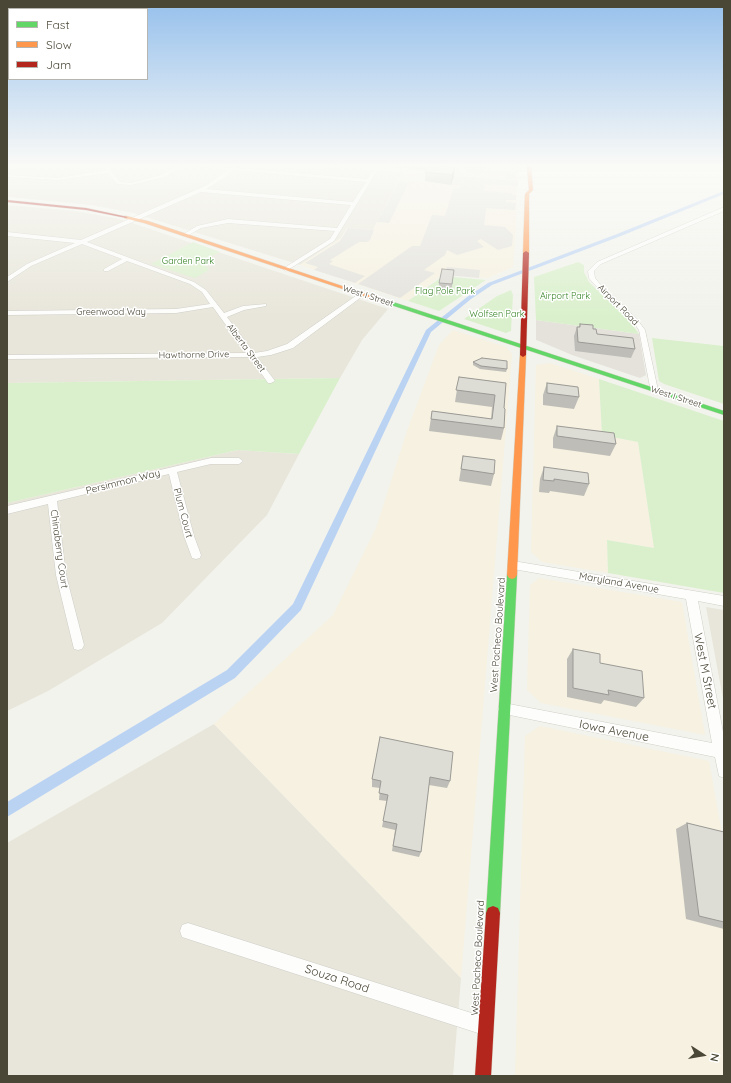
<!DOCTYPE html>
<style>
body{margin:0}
#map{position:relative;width:731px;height:1083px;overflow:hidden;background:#f3f3ed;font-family:Quicksand,sans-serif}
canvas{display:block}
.frame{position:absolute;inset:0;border:8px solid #4b4737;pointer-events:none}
.legend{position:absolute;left:8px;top:8px;width:140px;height:72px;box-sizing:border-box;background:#fff;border:1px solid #b7b5af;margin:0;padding:5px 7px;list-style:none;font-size:12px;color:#4b4737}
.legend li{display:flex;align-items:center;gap:8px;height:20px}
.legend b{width:20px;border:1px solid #b7b5af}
.north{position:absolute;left:683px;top:1035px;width:40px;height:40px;-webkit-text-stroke:3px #fff;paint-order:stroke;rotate:102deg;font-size:11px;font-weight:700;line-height:16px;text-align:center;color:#4b4737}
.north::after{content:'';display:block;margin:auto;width:14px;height:18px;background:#4b4737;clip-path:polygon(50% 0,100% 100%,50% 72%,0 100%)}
</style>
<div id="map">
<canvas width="731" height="1083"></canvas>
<div class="frame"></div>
<ul class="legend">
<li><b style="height:5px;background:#63d668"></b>Fast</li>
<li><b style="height:5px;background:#ff974d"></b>Slow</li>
<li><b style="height:5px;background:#b3261e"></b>Jam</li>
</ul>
<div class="north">N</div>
</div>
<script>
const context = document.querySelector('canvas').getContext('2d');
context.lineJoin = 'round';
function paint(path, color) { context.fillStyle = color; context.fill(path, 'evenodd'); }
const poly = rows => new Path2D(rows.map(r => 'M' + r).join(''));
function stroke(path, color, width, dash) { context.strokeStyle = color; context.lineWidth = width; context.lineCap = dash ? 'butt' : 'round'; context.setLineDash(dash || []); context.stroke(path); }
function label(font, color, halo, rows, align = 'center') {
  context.font = font + ' Quicksand,sans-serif'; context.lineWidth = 3; context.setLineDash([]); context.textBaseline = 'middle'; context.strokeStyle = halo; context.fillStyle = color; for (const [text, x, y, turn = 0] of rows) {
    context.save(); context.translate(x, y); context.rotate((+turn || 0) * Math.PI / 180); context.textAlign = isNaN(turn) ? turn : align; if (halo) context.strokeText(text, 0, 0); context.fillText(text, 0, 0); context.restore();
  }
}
paint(poly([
 [7,166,329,166,403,172,373,230,347,228,341,238,300,265,133,213,91,205,7,197],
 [7,205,76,211,120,219,388,309,362,340,340,378,7,383],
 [238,450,299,454,267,515,162,623,48,691,7,711,7,503],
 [706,607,724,610,724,704],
 [214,724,461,978,453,1076,7,1076,7,843]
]), '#e8e6da');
paint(poly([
 [385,166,518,166,515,247,513,267,488,278,442,275,408,301,300,265,341,238,347,228,373,230,403,172,382,170],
 [453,330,506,347,512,354,461,978,214,724,333,615,376,528,407,431,439,345],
 [550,363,599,379,602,435,638,442,654,548,607,540,608,573,542,562,531,552,536,365],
 [539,578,682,602,705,735,541,703,527,690,530,585],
 [540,726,709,761,724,845,724,1076,515,1076,525,736]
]), '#f6f1e0');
paint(poly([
 [536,320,639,334,646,375,640,378,572,355,539,341,536,340]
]), '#e4e2db');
paint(poly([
 [193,242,220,252,203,261,209,270,195,278,151,264],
 [578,262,584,265,584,272,589,282,629,320,639,334,536,320,534,277],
 [443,276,486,280,439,311,408,301],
 [511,290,513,295,511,331,506,333,464,319,497,296],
 [652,338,724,346,724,404,664,384,659,381],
 [340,378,299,454,238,450,7,503,7,383],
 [599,379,724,421,724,593,608,573,607,540,654,548,638,442,602,435]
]), '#daf0cc');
paint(poly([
 [464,166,488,166,487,170,510,171,510,173,514,173,515,178,506,180,505,175,467,172,468,169,463,168],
 [454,176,518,181,518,186,485,184,484,191,512,193,512,195,516,195,516,200,506,200,506,202,516,203,515,210,486,208,484,225,505,227,513,235,512,246,498,250,481,239,477,241,484,247,457,255,447,250,445,255,424,270,435,273,400,298,358,284,412,246,420,246,432,215,445,216,454,188,460,188,460,185,451,185],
 [399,181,409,182,389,223,377,222],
 [348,228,374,230,370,240,367,242,359,242,330,260,333,261,329,264,365,276,355,283,314,270,318,267,305,263,340,241],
 [447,267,480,270,479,278,446,275]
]), '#e3e2dc');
paint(poly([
 [724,191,724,194,621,236,492,285,471,299,431,332,301,610,235,678,7,817,7,802,227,670,293,604,426,330,467,297,488,283,617,234,724,191]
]), '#bbd3f3');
const street = poly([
 [103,166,107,166,120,182,131,183,161,175,177,166,182,166,165,177,131,185,117,184,108,173,58,180,7,177,7,175,58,178,106,170,103,166],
 [196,166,231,168,237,166,236,168,367,179,373,170,377,171,334,241,286,271,284,270,284,268,330,239,335,231,228,223,201,228,187,236,182,235,197,226,228,219,337,228,351,205,201,192,87,242,194,282,206,290,224,313,243,306,266,304,266,306,244,310,227,317,254,353,267,351,287,344,360,293,364,293,364,295,293,348,271,355,257,357,275,381,271,383,268,383,250,357,7,359,7,355,246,353,213,307,176,313,7,315,7,311,176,309,210,304,202,292,190,284,127,261,108,271,104,271,104,269,122,259,82,244,31,266,7,282,7,277,27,264,75,243,7,236,7,232,81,240,205,186,228,170,196,166],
 [233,170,366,182,353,202,206,189,226,177,233,170],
 [724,207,724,211,601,264,594,271,595,278,599,283,636,318,645,330,658,390,657,392,651,392,639,330,632,320,595,285,589,278,588,271,597,262,724,207],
 [211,458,239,458,243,461,239,464,211,464,177,472,194,536,201,555,200,558,196,559,192,558,191,555,184,536,169,474,57,501,66,575,84,645,82,649,78,650,74,649,56,575,48,504,7,514,7,506,211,458],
 [513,561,724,596,724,606,698,601,724,737,724,778,719,776,715,757,500,713,498,709,500,705,504,703,712,743,686,599,513,569,509,568,508,565,509,562,513,561],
 [188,923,484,1017,490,1020,493,1026,490,1032,484,1035,188,939,182,937,180,931,182,925,188,923]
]);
const fast = poly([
 [384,299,724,411,724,415,382,302,381,301,384,299],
 [512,571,515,572,517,575,500,913,498,918,493,920,488,918,486,913,507,575,509,572,512,571]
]);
const slow = poly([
 [527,166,531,166,533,190,529,194,529,253,526,255,523,253,525,194,529,190,527,166],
 [126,216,148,221,387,301,382,302,144,223,124,218,124,216,126,216],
 [523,353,526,355,517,575,515,578,512,579,509,578,507,575,520,355,523,353]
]);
const jam = poly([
 [7,200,86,208,128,217,126,218,86,210,7,202,7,200],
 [526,251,529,253,526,355,523,357,520,355,523,253,526,251],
 [493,906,498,908,500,913,491,1076,475,1076,486,913,488,908,493,906]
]);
stroke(street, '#cfcec7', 1);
stroke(fast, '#d3d2c3', 1);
stroke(slow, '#d3d2c3', 1);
stroke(jam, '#d3d2c3', 1);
paint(street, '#fdfdfc');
paint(fast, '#63d668');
paint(slow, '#ff974d');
paint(jam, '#b3261e');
paint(poly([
 [389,166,426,166,425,170,389,167],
 [455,167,454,176,451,185,425,181,425,172],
 [454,270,451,295,438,294,439,283],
 [580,324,597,334,635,349,631,358,575,351,574,336,577,327,579,327],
 [473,362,507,369,506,372,480,369,473,365],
 [459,377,506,383,504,408,504,428,501,440,429,431,432,411,491,419,492,407,455,402],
 [547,383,579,397,574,409,543,405,543,395],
 [557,426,616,444,610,456,553,448,553,438],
 [463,456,494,474,491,486,459,481],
 [544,467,589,484,584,496,550,491,549,493,539,492,540,479],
 [573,649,600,663,644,698,636,707,604,700,601,704,567,697,567,659],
 [380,737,450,781,447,788,429,785,421,852,419,857,392,851,395,830,382,827,387,801,379,800,380,788,372,787,372,779],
 [687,823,724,832,724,929,686,919,676,829]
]), '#bebdb7');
paint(poly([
 [455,167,454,176,451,185,452,175]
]), '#9b9a95');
const building = poly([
 [428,166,442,166,455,167,452,175,425,172,428,166],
 [442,269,454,270,452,284,439,283,442,269],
 [580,324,593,325,593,329,596,329,597,334,633,338,635,349,578,342,577,327,580,327,580,324],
 [482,358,507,361,507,369,481,366,473,362,482,358],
 [459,377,506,383,504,408,505,409,504,428,431,419,432,411,492,419,495,395,456,390,459,377],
 [547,383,578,387,579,397,547,393,547,383],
 [557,426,614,433,616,444,557,436,557,426],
 [463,456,495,460,494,474,461,469,463,456],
 [544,467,588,473,589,484,554,479,554,481,543,480,544,467],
 [573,649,600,654,600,663,642,671,644,698,608,690,609,695,573,688,573,649],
 [380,737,453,752,450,781,430,777,421,852,393,846,397,824,383,821,388,795,379,793,381,781,372,779,380,737],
 [687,823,724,832,724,922,699,916,687,823]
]);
paint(building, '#dddcd5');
stroke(building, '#9b9a95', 1);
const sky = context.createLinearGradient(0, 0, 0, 317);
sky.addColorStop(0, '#96c0ec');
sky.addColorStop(0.52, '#fafaf7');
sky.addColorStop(1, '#fafaf700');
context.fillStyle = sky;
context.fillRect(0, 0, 731, 317);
label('9px', '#368325', '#fff', [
 ["Garden Park",188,261],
 ["Flag Pole Park",445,291],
 ["Airport Park",565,296],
 ["Wolfsen Park",497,314]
]);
label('9px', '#4b4737', '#fff', [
 ["West I Street",368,296,18],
 ["Airport Road",618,305,45],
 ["Greenwood Way",111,312],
 ["Alberta Street",246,348,53],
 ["Hawthorne Drive",194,355,-1],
 ["West I Street",676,397,18]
]);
label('10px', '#4b4737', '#fff', [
 ["Persimmon Way",123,482,-14],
 ["Plum Court",183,513,75],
 ["Chinaberry Court",59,549,82],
 ["Maryland Avenue",619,583,10],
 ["West Pacheco Boulevard",498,635,-86],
 ["West Pacheco Boulevard",478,958,-87]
]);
label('12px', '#4b4737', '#fff', [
 ["West M Street",705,671,79],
 ["Iowa Avenue",614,731,11],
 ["Souza Road",337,979,18]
]);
</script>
